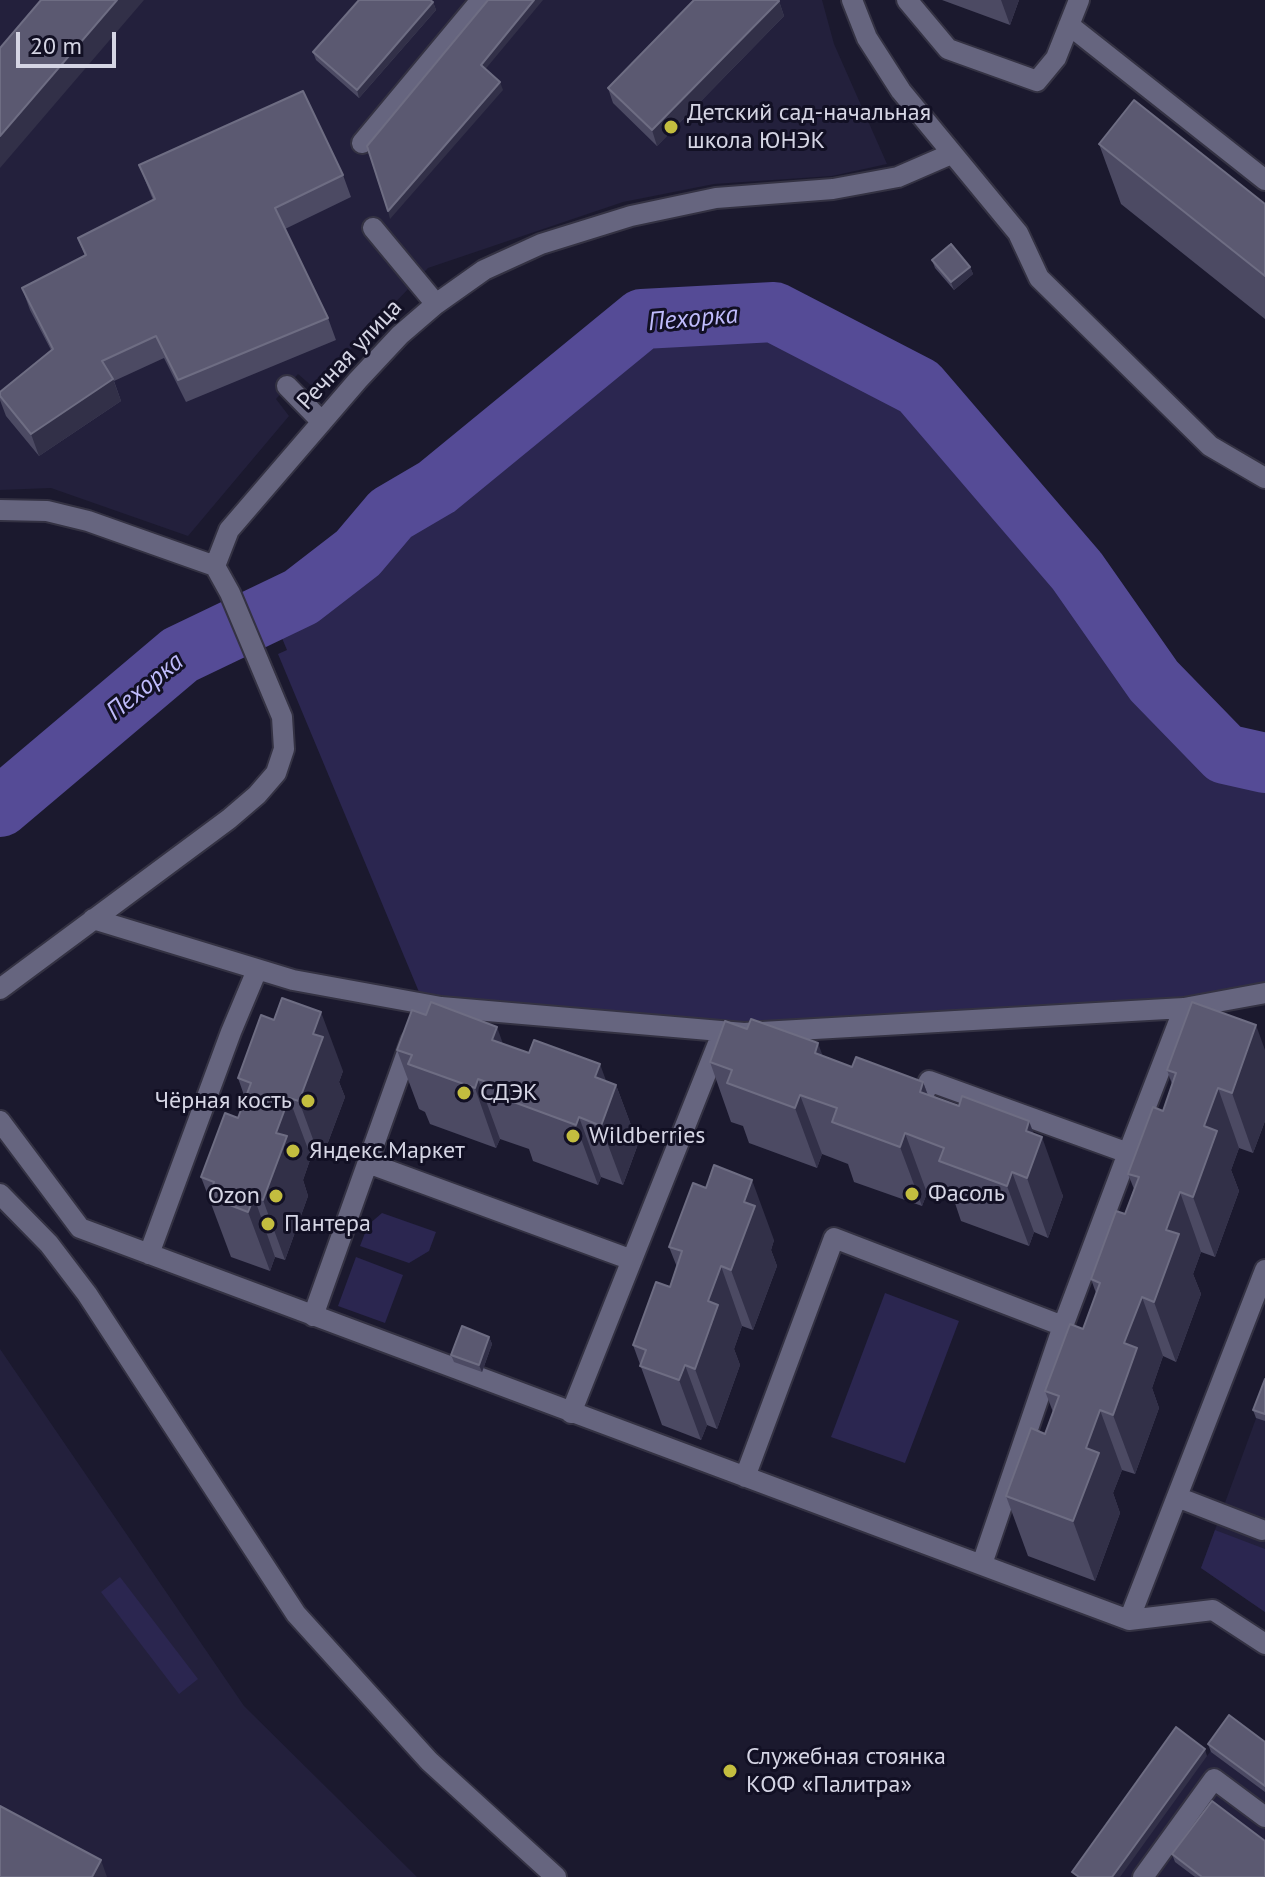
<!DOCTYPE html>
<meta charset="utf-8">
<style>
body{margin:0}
#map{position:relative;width:1265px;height:1877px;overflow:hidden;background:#1b192e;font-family:"PT Sans",sans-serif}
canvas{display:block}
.scale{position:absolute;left:16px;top:32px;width:100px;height:36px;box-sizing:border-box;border:4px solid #d5d5e4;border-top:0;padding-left:10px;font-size:24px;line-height:28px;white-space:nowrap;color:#d5d5e4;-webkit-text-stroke:6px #121024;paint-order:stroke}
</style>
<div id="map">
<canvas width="1265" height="1877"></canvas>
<div class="scale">20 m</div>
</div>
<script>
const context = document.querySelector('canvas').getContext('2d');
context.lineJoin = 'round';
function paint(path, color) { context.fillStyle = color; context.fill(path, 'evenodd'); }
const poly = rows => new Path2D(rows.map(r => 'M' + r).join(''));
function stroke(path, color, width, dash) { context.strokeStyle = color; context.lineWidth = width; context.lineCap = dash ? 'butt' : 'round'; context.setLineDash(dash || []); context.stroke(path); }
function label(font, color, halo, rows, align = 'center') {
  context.font = font + ' "PT Sans",sans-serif'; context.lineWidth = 6; context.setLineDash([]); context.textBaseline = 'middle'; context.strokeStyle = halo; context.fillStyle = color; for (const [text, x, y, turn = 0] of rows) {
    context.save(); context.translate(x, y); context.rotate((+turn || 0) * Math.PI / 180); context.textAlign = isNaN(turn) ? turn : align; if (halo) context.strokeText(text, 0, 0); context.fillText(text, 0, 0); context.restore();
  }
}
paint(poly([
 [0,0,822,0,834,44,887,164,832,176,714,184,623,202,428,268,314,388,298,374,276,399,289,416,188,536,51,488,0,490],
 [0,1349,244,1706,417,1877,0,1877],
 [1265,1394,1265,1612,1201,1568],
 [1232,1723,1265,1748,1265,1877,1077,1877,1178,1735,1207,1756]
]), '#23203c');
paint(poly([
 [774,312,919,387,1077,571,1154,681,1225,753,1265,763,1265,992,744,1033,424,1004,278,654,287,650,271,612,301,597,358,553,391,514,437,487,642,319],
 [382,1213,436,1232,429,1251,409,1263,360,1246,368,1225],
 [356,1257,403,1275,385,1323,338,1306],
 [885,1293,959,1321,905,1463,831,1437],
 [1215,1530,1265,1549,1265,1612,1201,1568],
 [120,1577,198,1679,179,1694,101,1592]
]), '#2b2650');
stroke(poly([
 [0,807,180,655,301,597,358,553,391,514,437,487,642,319,774,312,919,387,1077,571,1154,681,1225,754,1265,763]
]), '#554b96', 60);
const minor = poly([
 [852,0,867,38,901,91,1018,233,1039,278,1210,446,1265,478],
 [907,0,948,49,1037,81,1056,58,1079,0],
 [1069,25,1265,180],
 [362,143,481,0],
 [373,228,436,304],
 [287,386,322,422],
 [0,510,47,511,88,521,215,566],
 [93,919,293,980,441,1007,744,1033,1184,1008,1265,993],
 [0,989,229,819,257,795,276,773,284,749,282,717,230,593,215,566,229,530,358,380,400,335,436,304,484,270,541,244,631,216,716,198,833,189,898,177,951,154],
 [917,1113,929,1081,1128,1153,1063,1326,982,1564],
 [0,1121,80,1228,1129,1620,1213,1610,1265,1644],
 [1128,1153,1184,1008],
 [368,1163,632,1260],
 [0,1194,49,1244,87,1294,296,1614,429,1761,556,1877],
 [149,1254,231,1032,257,970],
 [313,1316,411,1041],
 [571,1413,719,1041],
 [745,1477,834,1238,1063,1326],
 [1177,1497,1262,1530],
 [1129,1620,1265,1270],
 [1143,1877,1214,1779,1265,1817]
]);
stroke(minor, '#343243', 24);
stroke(minor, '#66657f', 20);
paint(poly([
 [942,0,1019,0,1010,25],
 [779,1,784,16,657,146,613,103,608,88],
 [433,2,436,10,359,98,316,60,313,52],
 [1099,144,1265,204,1265,319,1121,204],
 [139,165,343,175,351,197,285,229,328,318,336,340,186,402,164,358,114,381,121,401,39,456,6,416,0,400,0,392,51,350,30,310,22,288,85,256,78,238,153,200],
 [932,260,970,267,973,274,954,290,935,268],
 [503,1044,616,1085,638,1144,623,1185,601,1177,598,1185,533,1161,529,1149,500,1139,496,1148,430,1124,425,1112,419,1109,397,1050],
 [1265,1050,1265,1121,1253,1153,1239,1148,1231,1170,1239,1191,1215,1257,1201,1252,1193,1274,1201,1294,1176,1362,1163,1356,1152,1388,1159,1408,1135,1474,1122,1470,1113,1493,1120,1513,1095,1581,1028,1556,1006,1496,1045,1434,1053,1412,1045,1391,1083,1329,1096,1293,1091,1279,1125,1214,1134,1189,1128,1174,1163,1111,1172,1084,1167,1070],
 [823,1056,852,1067,923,1082,928,1095,1034,1134,1063,1196,1048,1238,1034,1232,1029,1246,961,1221,955,1203,927,1193,922,1206,854,1182,848,1164,822,1154,817,1168,749,1143,743,1126,731,1122,710,1062],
 [343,1071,339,1082,345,1097,321,1161,311,1157,303,1180,308,1196,285,1260,275,1257,270,1271,231,1257,201,1177,238,1118,245,1098,238,1078],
 [774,1240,771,1250,777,1266,753,1330,742,1326,734,1349,740,1365,717,1429,707,1425,701,1440,662,1425,633,1345,670,1287,677,1267,669,1247],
 [489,1337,492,1344,482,1372,454,1362,451,1355],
 [1265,1379,1265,1421,1256,1418,1253,1410],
 [1265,1742,1265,1792,1211,1752,1208,1744],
 [1172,1854,1265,1877,1195,1877,1175,1862]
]), '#4c4a63');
paint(poly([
 [117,0,144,0,0,168,0,136],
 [534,0,543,0,483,72,481,65],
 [1001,0,1019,0,1010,25],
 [779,1,784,16,657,146,652,130],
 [433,2,436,10,359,98,357,90],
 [500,82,503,90,390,219,388,211],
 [970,267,973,274,954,290,951,282],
 [113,379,121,401,39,456,31,434],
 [321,1012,343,1071,339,1082,345,1097,321,1161,299,1101,313,1034],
 [1256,1025,1265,1050,1265,1121,1253,1153,1232,1093],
 [497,1027,518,1086,492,1040],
 [818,1043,840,1103,815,1053],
 [600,1064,612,1097,616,1085,638,1144,623,1185,601,1126,595,1077],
 [478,1079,500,1139,496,1148,475,1088],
 [923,1082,945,1142,920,1092],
 [1218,1088,1239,1148,1231,1170,1239,1191,1215,1257,1193,1197,1204,1126],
 [800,1095,822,1154,817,1168,795,1108],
 [289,1098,311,1157,303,1180,308,1196,285,1260,263,1200,276,1133],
 [579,1117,601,1177,598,1185,576,1125],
 [1029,1121,1038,1145,1042,1137,1063,1196,1048,1238,1027,1178,1026,1131],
 [905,1133,927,1193,922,1206,900,1147],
 [1012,1172,1034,1232,1029,1246,1007,1186],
 [752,1180,774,1240,771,1250,777,1266,753,1330,731,1270,744,1202],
 [1180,1192,1201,1252,1193,1274,1201,1294,1176,1362,1154,1302,1166,1230],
 [254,1197,275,1257,270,1271,248,1212],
 [721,1266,742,1326,734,1349,740,1365,717,1429,695,1369,708,1301],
 [1142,1297,1163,1356,1152,1388,1159,1408,1135,1474,1113,1415,1124,1343],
 [489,1337,492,1344,482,1372,479,1365],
 [685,1365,707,1425,701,1440,679,1380],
 [1100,1410,1122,1470,1113,1493,1120,1513,1095,1581,1073,1521,1086,1448],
 [1205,1749,1207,1756,1120,1877,1112,1877],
 [101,1860,107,1877,92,1877]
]), '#323048');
const building = poly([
 [41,0,117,0,0,136,0,48,41,0],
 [359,0,430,0,433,2,357,90,313,52,359,0],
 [488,0,534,0,481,65,500,82,388,211,367,146,488,0],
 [694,0,777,0,779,1,652,130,608,88,694,0],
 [303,91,343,175,275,208,328,318,178,380,156,336,102,361,113,379,31,434,0,396,0,392,53,349,22,288,86,255,78,238,155,199,139,165,303,91],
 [1134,100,1265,204,1265,276,1099,144,1134,100],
 [951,244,970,267,951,282,932,260,951,244],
 [282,998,321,1012,313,1034,323,1037,299,1101,289,1098,276,1133,287,1136,263,1200,254,1197,248,1212,209,1197,214,1182,201,1177,225,1113,238,1118,251,1083,238,1078,261,1015,274,1020,282,998],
 [431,1002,497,1027,492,1040,529,1053,534,1040,600,1064,595,1077,616,1085,601,1126,579,1117,576,1125,511,1101,514,1092,478,1079,475,1088,408,1064,412,1055,397,1050,412,1010,426,1015,431,1002],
 [1192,1002,1256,1025,1232,1093,1218,1088,1204,1126,1217,1131,1193,1197,1180,1192,1166,1230,1179,1234,1154,1302,1142,1297,1124,1343,1137,1348,1113,1415,1100,1410,1086,1448,1099,1453,1073,1521,1006,1496,1031,1428,1045,1434,1059,1396,1045,1391,1070,1324,1083,1329,1100,1283,1091,1279,1116,1211,1125,1214,1139,1177,1128,1174,1153,1107,1163,1111,1176,1073,1167,1070,1192,1002],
 [751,1019,818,1043,815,1053,852,1067,856,1057,923,1082,920,1092,959,1106,962,1096,1029,1121,1026,1131,1042,1137,1027,1178,1012,1172,1007,1186,939,1161,944,1148,905,1133,900,1147,832,1122,837,1108,800,1095,795,1108,727,1083,732,1070,710,1062,725,1021,747,1029,751,1019],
 [714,1165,752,1180,744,1202,755,1206,731,1270,721,1266,708,1301,718,1305,695,1369,685,1365,679,1380,640,1366,646,1350,633,1345,656,1282,670,1287,682,1251,669,1247,693,1183,706,1188,714,1165],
 [462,1326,489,1337,479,1365,451,1355,462,1326],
 [1265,1379,1265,1414,1253,1410,1265,1379],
 [1229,1715,1265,1742,1265,1786,1208,1744,1229,1715],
 [1176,1727,1205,1749,1112,1877,1079,1877,1072,1872,1176,1727],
 [1212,1801,1265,1841,1265,1877,1202,1877,1172,1854,1212,1801],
 [0,1806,101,1860,92,1877,0,1877,0,1806]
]);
paint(building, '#5b5971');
stroke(building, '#6e6d83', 2);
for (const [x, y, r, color] of [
 [671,127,8,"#c3bd3f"],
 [464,1093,8,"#c3bd3f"],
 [308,1101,8,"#c3bd3f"],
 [573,1136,8,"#c3bd3f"],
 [293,1151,8,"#c3bd3f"],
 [912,1194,8,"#c3bd3f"],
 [276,1196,8,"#c3bd3f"],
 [268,1224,8,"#c3bd3f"],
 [730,1771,8,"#c3bd3f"]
]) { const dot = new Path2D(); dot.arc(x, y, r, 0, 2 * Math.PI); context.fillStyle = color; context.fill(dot); stroke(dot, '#121024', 3); }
label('24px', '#d5d5e4', '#121024', [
 ["Детский сад-начальная",687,113],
 ["школа ЮНЭК",687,141],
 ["СДЭК",480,1093],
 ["Чёрная кость",292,1101,"right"],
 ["Wildberries",589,1136],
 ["Яндекс.Маркет",309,1151],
 ["Фасоль",928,1194],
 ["Ozon",260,1196,"right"],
 ["Пантера",284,1224],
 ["Служебная стоянка",746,1757],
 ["КОФ «Палитра»",746,1785]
], 'left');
label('24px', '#d5d5e4', '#121024', [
 ["Речная улица",350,355,-47]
]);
label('italic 26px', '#bfbbfb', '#121024', [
 ["Пехорка",693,319,-5],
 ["Пехорка",145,687,-39]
]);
</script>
